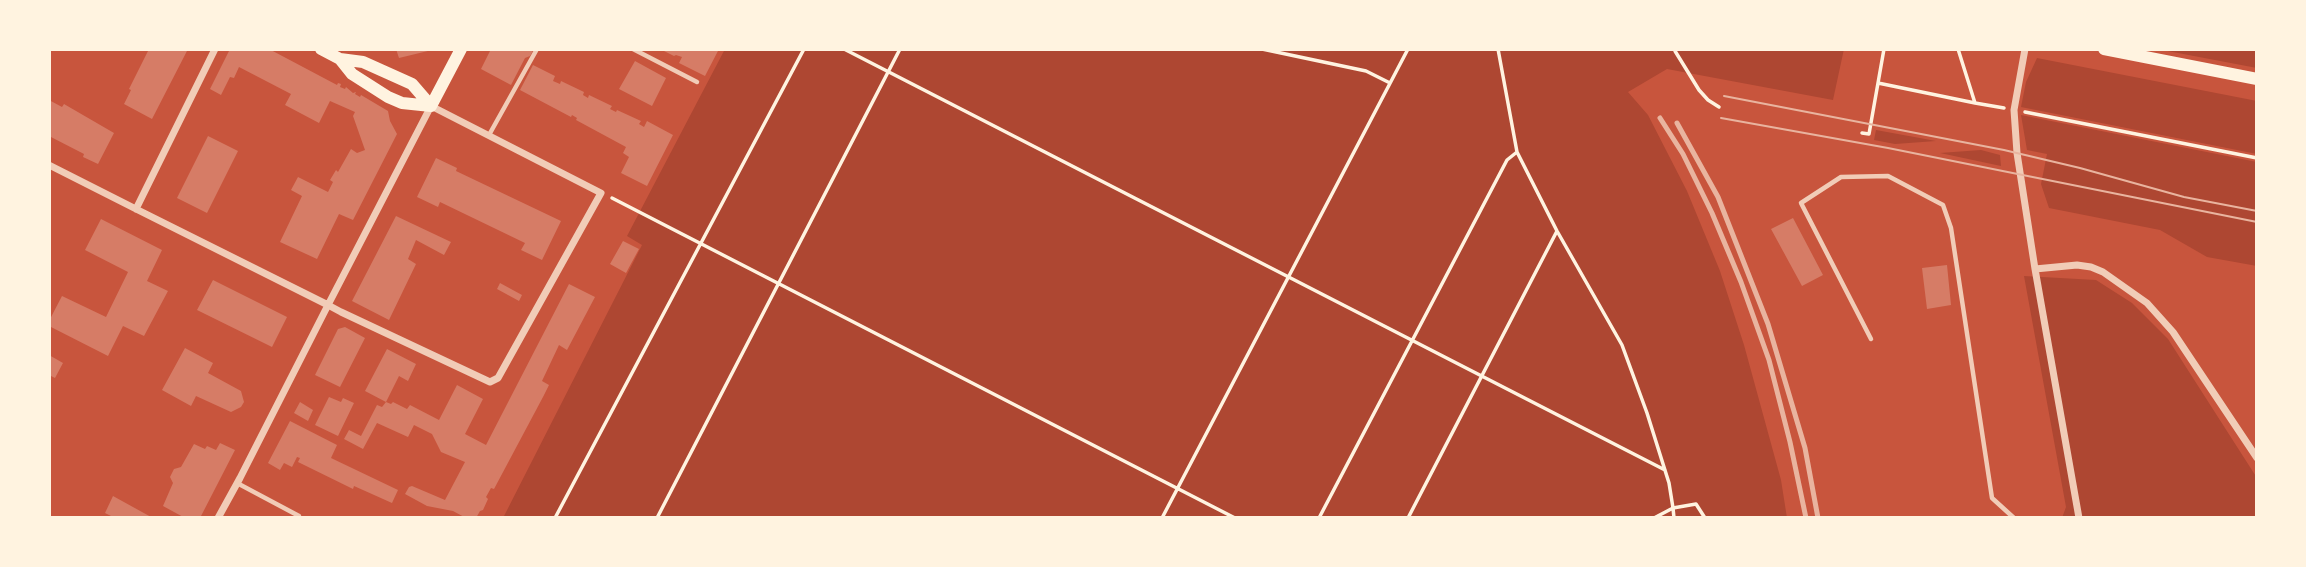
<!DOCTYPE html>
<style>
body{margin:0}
#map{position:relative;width:2306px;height:567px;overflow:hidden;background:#c8553d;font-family:"Libre Baskerville",serif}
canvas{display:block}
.frame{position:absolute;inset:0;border:51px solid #fff3e0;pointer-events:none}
</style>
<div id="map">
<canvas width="2306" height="567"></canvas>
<div class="frame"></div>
</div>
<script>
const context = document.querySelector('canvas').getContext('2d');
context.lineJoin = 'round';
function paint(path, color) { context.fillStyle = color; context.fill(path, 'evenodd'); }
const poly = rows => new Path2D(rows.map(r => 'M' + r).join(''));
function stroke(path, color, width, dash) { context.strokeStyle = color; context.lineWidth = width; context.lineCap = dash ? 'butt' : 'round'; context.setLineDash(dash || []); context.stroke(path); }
paint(poly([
 [725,49,1844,49,1833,100,1667,69,1628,92,1648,115,1687,191,1720,271,1744,345,1781,480,1787,518,503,518,642,245,627,236],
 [2157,49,2257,49,2257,68],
 [2037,58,2257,101,2257,154,2021,107,2026,82],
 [2021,115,2257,162,2257,266,2207,257,2160,230,2049,208,2041,184,2047,154,2027,150],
 [1876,130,1936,141,1895,144,1874,140],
 [1981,150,2000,155,2001,166,1940,153],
 [2024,276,2096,280,2132,303,2168,339,2257,478,2257,518,2062,518,2066,507]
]), '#ae4732');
paint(poly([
 [149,49,188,49,152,119,124,104,131,90,129,89],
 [230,49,269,49,337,85,338,83,341,84,340,87,345,89,346,87,353,93,356,92,355,94,360,97,361,95,388,111,390,121,397,134,353,220,339,214,317,259,280,242,302,196,291,190,298,177,328,192,333,182,330,180,336,170,338,172,351,149,357,153,365,150,353,116,355,112,330,101,319,123,285,105,291,94,239,67,234,78,230,77,221,95,210,89],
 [396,49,432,49,432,50,399,58],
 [491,49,534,49,530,56,525,58,511,85,481,69],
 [660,49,719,49,705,76,679,63,682,57,676,55,674,56],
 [635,61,666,78,652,106,619,89],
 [533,65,555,76,553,81,560,84,561,81,584,92,583,95,588,98,589,95,612,106,610,109,616,112,617,110,641,121,639,124,644,127,647,121,673,135,647,186,621,173,629,157,623,153,626,147,576,120,577,118,572,115,571,117,520,90],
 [49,100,62,107,64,104,114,133,98,164,83,157,84,154,49,136],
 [208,136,238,151,207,213,177,198],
 [436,158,457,168,456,171,561,221,542,260,521,250,525,243,440,202,438,207,417,197],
 [396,216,451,242,444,255,416,240,408,259,416,264,389,320,352,301],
 [1793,218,1823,275,1802,286,1771,229],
 [101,219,162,250,147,281,168,291,144,336,123,326,108,356,49,326,49,321,62,296,106,317,128,272,85,250],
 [623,241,639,249,626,273,610,264],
 [1947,265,1951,305,1927,309,1922,268],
 [213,280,287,317,272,347,197,310],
 [500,283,522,295,519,301,497,289],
 [569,284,595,297,567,350,559,345,542,381,549,385,543,397,494,489,491,488,486,497,488,499,483,510,480,511,476,518,466,518,453,511,427,506,405,494,409,487,412,486,445,500,465,462,441,452,432,434,414,425,408,437,377,423,363,449,344,439,349,430,361,436,377,405,382,407,386,402,391,404,393,402,407,409,410,405,439,420,457,385,483,399,465,434,486,445],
 [345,327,365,338,340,387,315,375,338,329],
 [185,348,213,363,208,373,241,391,244,402,241,407,231,412,196,396,191,406,162,390],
 [387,349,416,364,408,381,399,376,386,402,365,391],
 [49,355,63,363,55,378,49,375],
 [329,397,341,402,343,398,354,403,338,436,315,425],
 [300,402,313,410,308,421,294,413],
 [290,421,337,445,331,458,398,490,392,503,354,486,353,489,298,462,300,458,297,457,292,467,284,463,280,470,268,463],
 [220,443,235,450,200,518,185,518,163,506,173,483,170,477,174,469,181,467,194,444,205,449,207,446,216,450],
 [113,496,142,512,153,518,115,518,105,513]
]), '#d67c66');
stroke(poly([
 [844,49,1665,470],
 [1262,49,1366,71,1390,83],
 [1498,49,1517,152,1557,231,1622,345,1647,413,1669,483,1673,508,1654,518],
 [1958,49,1975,103,2004,108],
 [1675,51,1699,90,1708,100,1719,107],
 [1878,83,1975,103],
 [2025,112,2257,158],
 [1862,133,1869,134,1884,49],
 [612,198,1235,518],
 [555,518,804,49],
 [657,518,900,49],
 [1162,518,1408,49],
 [1319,518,1507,160,1517,152],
 [1408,518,1557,231],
 [1674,518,1673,508,1696,504,1705,518]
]), '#fff3e0', 3.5);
stroke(poly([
 [633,49,697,82],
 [489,135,537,49],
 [1871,339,1801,203,1841,177,1888,176,1943,205,1951,228,1992,498,2014,518],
 [237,483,299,516,299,518]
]), '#f1ccb7', 4.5);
stroke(poly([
 [2025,49,2014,110,2017,153,2035,269,2079,518],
 [49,165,136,209,328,305,341,312,490,382,498,378,601,193,431,106,328,305,240,478,218,518],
 [136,209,215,49],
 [2035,269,2077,265,2091,267,2103,272,2147,303,2173,332,2257,458]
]), '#f1ccb7', 7);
stroke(poly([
 [321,49,340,59,363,62,412,84,431,106],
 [2104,49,2257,79],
 [340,59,352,74,388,97,402,103,431,106],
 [431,106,461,49]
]), '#fff3e0', 12);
stroke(poly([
 [1724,96,2004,150,2080,168,2184,197,2257,211],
 [1721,118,1888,148,2257,222]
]), '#e9b49f', 2);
stroke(poly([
 [1660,118,1683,154,1712,213,1741,282,1769,360,1790,442,1806,518],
 [1677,123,1718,197,1768,324,1805,448,1818,518]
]), '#e9b49f', 5);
</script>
